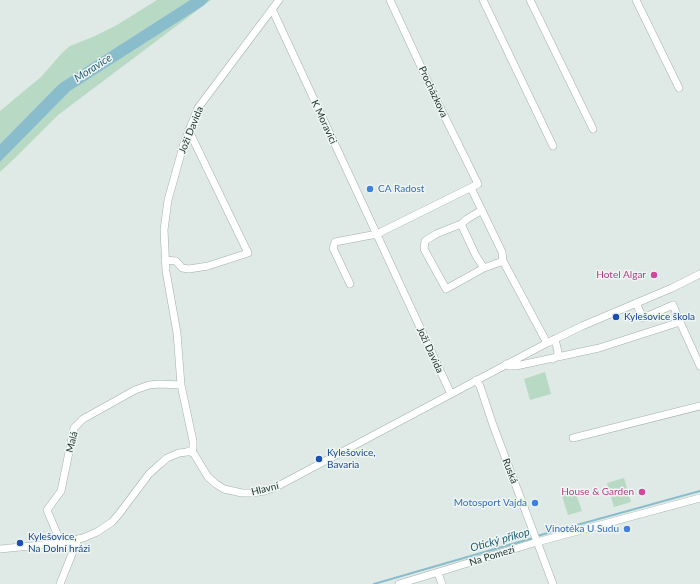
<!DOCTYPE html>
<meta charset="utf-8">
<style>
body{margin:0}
canvas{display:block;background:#dfe9e5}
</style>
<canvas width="700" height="584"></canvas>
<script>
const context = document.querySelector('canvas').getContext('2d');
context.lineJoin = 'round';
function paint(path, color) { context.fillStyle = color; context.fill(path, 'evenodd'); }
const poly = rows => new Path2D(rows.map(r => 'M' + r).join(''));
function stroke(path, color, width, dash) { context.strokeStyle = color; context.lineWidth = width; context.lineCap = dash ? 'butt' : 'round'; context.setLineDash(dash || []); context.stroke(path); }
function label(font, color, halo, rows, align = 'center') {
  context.font = font + ' Lato,sans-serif'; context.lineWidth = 3; context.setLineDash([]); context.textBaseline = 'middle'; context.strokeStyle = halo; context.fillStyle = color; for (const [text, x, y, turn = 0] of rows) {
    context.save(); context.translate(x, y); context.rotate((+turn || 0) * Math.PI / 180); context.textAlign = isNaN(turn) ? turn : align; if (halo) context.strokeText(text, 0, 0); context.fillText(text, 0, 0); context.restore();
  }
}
paint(poly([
 [157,0,190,0,59,84,0,144,0,111,41,77,62,53,70,46,95,36,117,25],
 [209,0,211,0,58,115,15,158,0,172,0,162,70,91,203,6],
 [545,372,551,394,530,400,524,379],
 [624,478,631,502,614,507,607,483],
 [574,489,582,511,568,515,561,493]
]), '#b8d9c3');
paint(poly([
 [190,0,209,0,203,6,70,91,0,162,0,144,59,84]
]), '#89bdcc');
stroke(poly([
 [537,536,700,491],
 [374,584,533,538]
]), '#89bdcc', 2);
const minor = poly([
 [483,0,553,146],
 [530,0,593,129],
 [636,0,679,88],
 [272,9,451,394],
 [471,188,502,252,503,261],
 [482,210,467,219,461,224,476,256,484,268],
 [461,224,436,234,425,241,424,249,446,289,484,268,503,261,547,343],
 [165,260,176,261,182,268,189,269,208,266,248,253,189,131],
 [350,284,333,248,335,242,377,234,478,184,436,99,390,0],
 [680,322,700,366],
 [553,359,557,356,558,352,555,339],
 [506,364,509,366,516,366,599,348,680,322,673,305,643,318,636,303],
 [476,380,480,386,493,425,553,584],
 [573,438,700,406],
 [192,452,193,448,193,441,181,385,177,333,166,271,164,230,168,200,184,143,198,108,279,0],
 [61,543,47,510,61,491,74,428,83,419,135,390,149,385,160,384,181,385],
 [0,549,61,543,83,538,97,532,112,522,119,514,149,474,160,464,167,458,179,453,187,452,189,451,194,454,208,477,216,484,224,489,242,493,252,493,265,491,278,486,547,343,582,326,672,288,700,274],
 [438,573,442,584],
 [60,584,78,539],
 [399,584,537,542,700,498]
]);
stroke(minor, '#a2b0ac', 8);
stroke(minor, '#fff', 7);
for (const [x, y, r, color] of [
 [370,189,4,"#3f7fe0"],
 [654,275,4,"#d1479c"],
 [616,317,4,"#1a4fb4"],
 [319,459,4,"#1a4fb4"],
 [642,492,4,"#d1479c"],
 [535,503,4,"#3f7fe0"],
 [627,529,4,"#3f7fe0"],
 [20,543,4,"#1a4fb4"]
]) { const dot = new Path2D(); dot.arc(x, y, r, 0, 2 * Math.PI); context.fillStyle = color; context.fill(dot); stroke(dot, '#eff6f3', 1.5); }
label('10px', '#213833', '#eff6f3', [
 ["Procházkova",433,92,65],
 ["K Moravici",324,122,65],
 ["Joži Davida",191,130,-68],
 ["Joži Davida",430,350,65],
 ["Malá",72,442,-76],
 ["Ruská",510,471,69],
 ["Hlavní",265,489,-14],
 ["Na Pomezí",492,556,-17]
]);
label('10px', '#366cbe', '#eff6f3', [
 ["CA Radost",378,189,"left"],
 ["Motosport Vajda",527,503],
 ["Vinotéka U Sudu",619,529]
], 'right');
label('10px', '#b23c85', '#eff6f3', [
 ["Hotel Algar",646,275],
 ["House & Garden",634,492]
], 'right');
label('10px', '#164399', '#eff6f3', [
 ["Kylešovice škola",624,317],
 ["Kylešovice,",327,453],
 ["Bavaria",327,465],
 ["Kylešovice,",28,537],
 ["Na Dolní hrázi",28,549]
], 'left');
label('italic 11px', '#1f5d6f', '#eff6f3', [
 ["Moravice",93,68,-33],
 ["Otický příkop",500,540,-16]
]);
</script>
